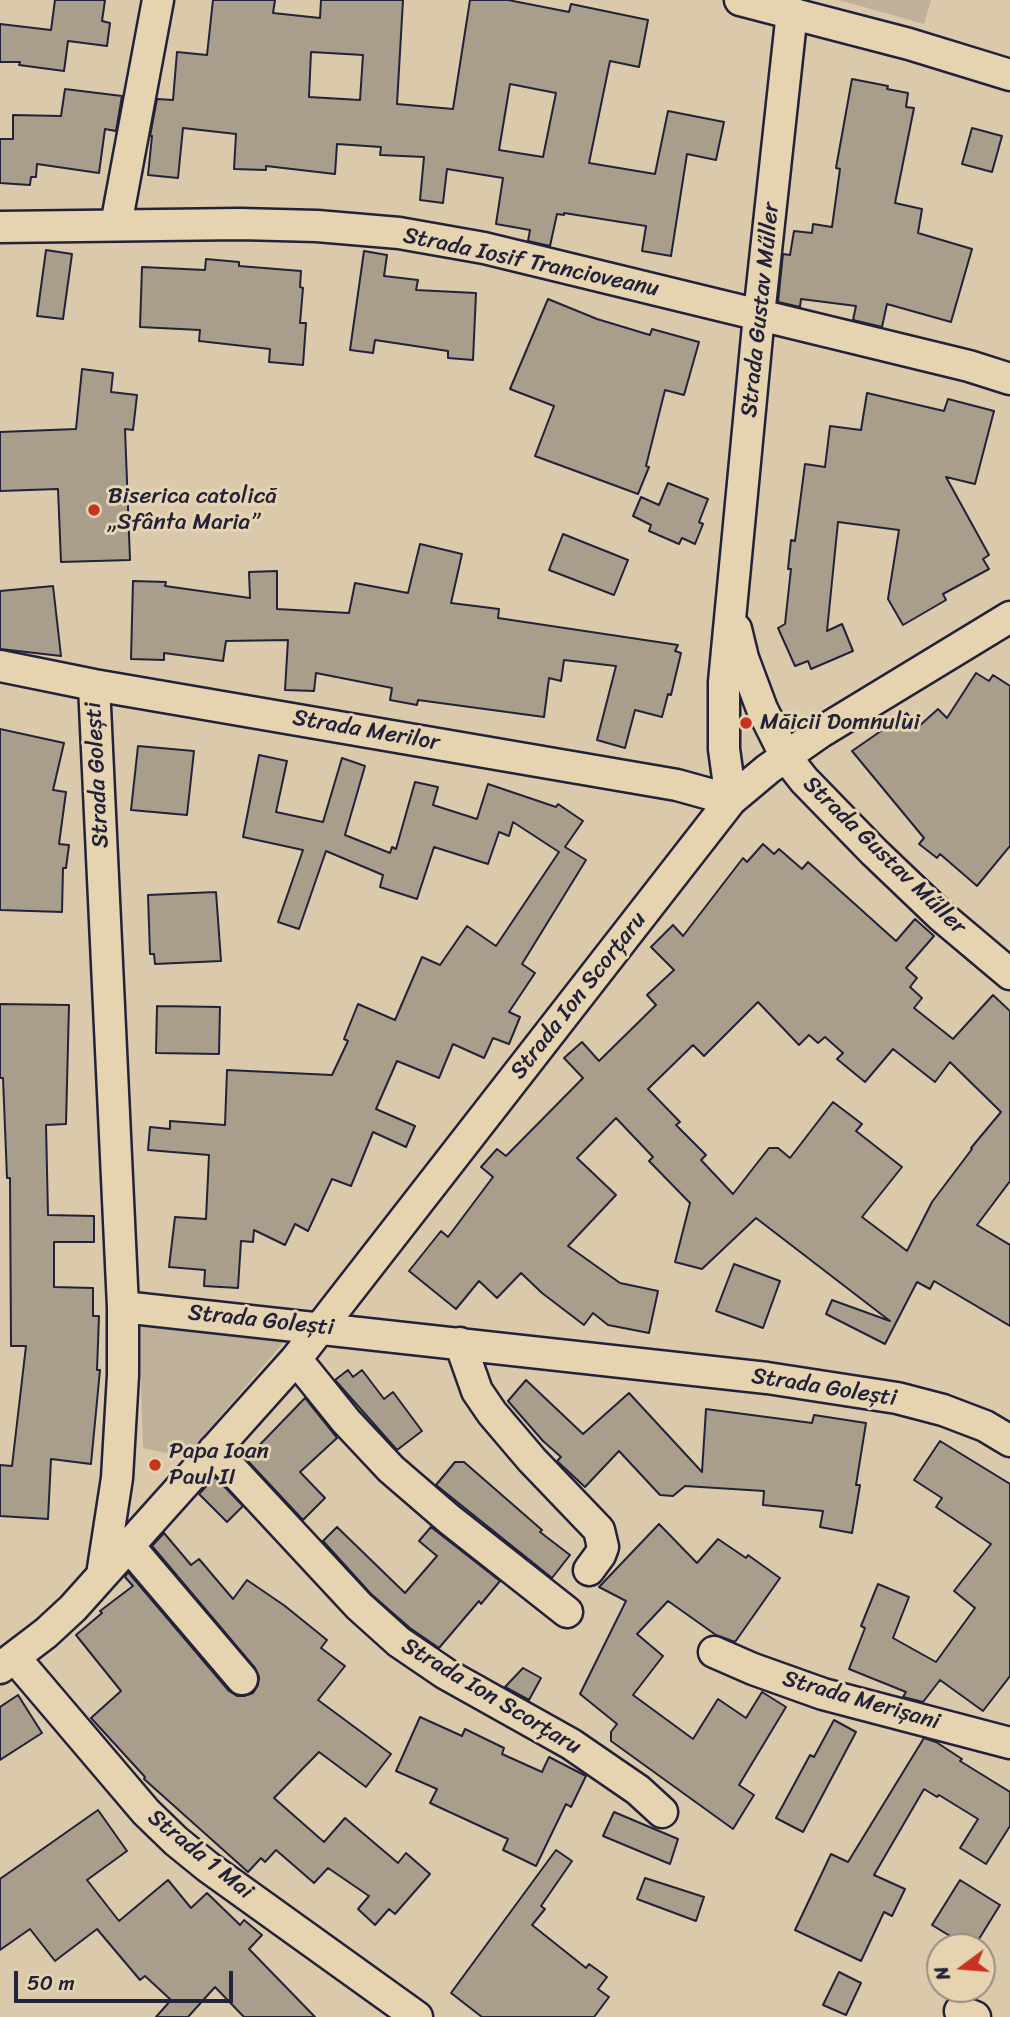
<!DOCTYPE html>
<meta charset="utf-8">
<style>
body{margin:0}
#map{position:relative;width:1010px;height:2017px;overflow:hidden;background:#dac9aa;font-family:Sriracha,sans-serif}
canvas{display:block}
.north{position:absolute;left:926px;top:1933px;width:70px;height:70px;box-sizing:border-box;background:#e6d4b1;border:2px solid #988d82;border-radius:50%;rotate:254deg;font-size:19px;font-weight:700;line-height:28px;text-align:center;color:#22223b}
.north::after{content:'';display:block;margin:auto;width:24px;height:32px;background:#c8321e;clip-path:polygon(50% 0,100% 100%,50% 72%,0 100%)}
.scale{position:absolute;left:14px;top:1971px;width:219px;height:32px;box-sizing:border-box;border:4px solid #22223b;border-top:0;padding-left:9px;font-size:21px;line-height:24px;white-space:nowrap;color:#22223b;-webkit-text-stroke:5px #e6d4b1;paint-order:stroke}
</style>
<div id="map">
<canvas width="1010" height="2017"></canvas>
<div class="north">N</div>
<div class="scale">50 m</div>
</div>
<script>
const context = document.querySelector('canvas').getContext('2d');
context.lineJoin = 'round';
function paint(path, color) { context.fillStyle = color; context.fill(path, 'evenodd'); }
const poly = rows => new Path2D(rows.map(r => 'M' + r).join(''));
function stroke(path, color, width, dash) { context.strokeStyle = color; context.lineWidth = width; context.lineCap = dash ? 'butt' : 'round'; context.setLineDash(dash || []); context.stroke(path); }
function label(font, color, halo, rows, align = 'center') {
  context.font = font + ' Sriracha,sans-serif'; context.lineWidth = 6; context.setLineDash([]); context.textBaseline = 'middle'; context.strokeStyle = halo; context.fillStyle = color; for (const [text, x, y, turn = 0] of rows) {
    context.save(); context.translate(x, y); context.rotate((+turn || 0) * Math.PI / 180); context.textAlign = isNaN(turn) ? turn : align; if (halo) context.strokeText(text, 0, 0); context.fillText(text, 0, 0); context.restore();
  }
}
paint(poly([
 [839,0,931,0,924,24],
 [139,1323,284,1342,185,1457,143,1448]
]), '#bfb09a');
const building = poly([
 [55,0,105,0,102,21,110,23,107,46,68,41,64,71,19,65,20,62,0,62,0,24,51,30,55,0],
 [213,0,275,0,273,13,320,18,321,0,403,0,397,104,453,109,470,0,508,0,569,12,571,4,648,20,639,67,610,61,589,163,655,174,668,111,724,122,716,160,687,154,671,256,642,251,646,226,564,213,564,215,557,214,550,246,528,241,530,230,496,224,503,178,447,169,443,203,420,200,424,157,380,155,381,147,337,144,335,174,266,166,266,170,234,169,236,134,183,128,178,178,148,175,152,136,150,136,157,99,173,100,177,52,207,55,213,0],
 [311,52,363,55,360,100,309,97,311,52],
 [510,84,556,93,543,157,499,150,510,84],
 [852,79,888,86,887,89,908,93,906,107,914,108,895,203,922,209,918,233,972,249,951,322,887,304,882,327,853,320,856,306,801,299,800,307,778,302,783,254,790,255,794,231,812,233,813,224,832,227,840,169,836,168,852,79],
 [65,89,122,96,116,131,105,129,99,173,37,164,36,177,31,177,30,185,0,183,0,139,13,139,13,115,61,116,65,89],
 [972,128,1002,136,992,172,962,164,972,128],
 [46,250,72,254,63,319,37,316,46,250],
 [364,251,387,255,384,276,418,280,416,290,476,293,473,360,448,358,448,351,375,340,373,353,350,350,364,251],
 [206,259,239,262,239,266,301,271,300,287,303,288,300,323,306,323,303,365,269,362,270,349,199,341,200,330,140,327,142,267,205,270,206,259],
 [548,299,597,319,650,335,652,329,699,342,684,395,665,390,646,466,649,467,638,494,535,456,554,406,510,389,548,299],
 [82,369,113,373,111,392,137,395,133,430,125,429,130,560,61,562,58,489,0,491,0,432,76,429,82,369],
 [867,393,944,411,948,399,994,411,975,484,946,477,989,555,983,559,989,569,943,594,946,600,903,625,888,599,899,530,838,522,827,631,842,624,853,651,811,669,808,661,795,666,778,628,785,624,791,569,788,569,791,540,795,541,805,464,825,467,830,426,861,430,867,393],
 [668,483,708,499,699,522,703,524,695,544,682,538,679,544,649,531,651,525,633,516,641,497,659,505,668,483],
 [563,534,628,560,614,595,549,570,563,534],
 [420,544,462,554,451,603,499,609,498,618,678,645,675,651,681,653,671,695,668,694,662,717,635,710,625,748,597,740,616,666,564,660,561,681,549,678,544,717,418,700,417,705,390,700,392,688,316,673,314,691,285,690,288,640,226,641,223,661,164,653,164,660,131,659,133,581,166,582,165,586,250,598,249,572,277,571,277,609,349,613,355,583,408,593,420,544],
 [53,586,61,656,0,649,0,591,53,586],
 [976,673,989,681,993,675,1010,686,1010,846,977,886,940,854,937,858,919,844,924,838,852,751,907,713,917,728,938,709,947,718,976,673],
 [0,729,64,743,53,790,66,792,59,844,69,845,66,868,63,868,62,912,0,910,0,729],
 [138,746,194,751,187,815,131,810,138,746],
 [259,755,287,761,276,812,323,822,342,758,365,766,345,835,390,853,392,847,396,849,415,782,438,787,433,805,477,819,488,784,556,807,558,804,583,821,565,847,586,860,522,964,535,973,509,1012,520,1017,509,1044,493,1038,484,1058,453,1044,439,1078,397,1061,376,1109,415,1126,406,1147,373,1132,351,1186,332,1179,308,1231,295,1224,285,1245,254,1230,253,1242,241,1241,238,1288,204,1286,205,1270,169,1267,175,1217,206,1219,209,1155,148,1150,150,1127,170,1129,170,1121,225,1125,227,1070,332,1075,348,1041,344,1039,358,1004,395,1020,422,957,440,965,467,926,496,946,559,852,513,822,509,836,499,832,488,864,434,847,417,899,380,887,383,875,326,851,299,929,278,922,303,850,243,837,259,755],
 [763,844,774,854,779,849,802,869,808,862,896,941,915,919,934,936,906,968,917,978,910,987,922,998,914,1008,953,1039,993,995,1010,1011,1010,1181,977,1225,1010,1245,1010,1326,934,1281,930,1289,917,1282,885,1344,826,1314,832,1300,890,1321,756,1218,702,1269,675,1262,690,1203,649,1161,653,1157,616,1118,577,1158,616,1195,568,1246,620,1283,658,1291,649,1333,608,1325,593,1313,584,1325,542,1293,521,1273,497,1298,479,1281,456,1309,409,1271,441,1231,448,1237,493,1177,481,1167,497,1149,506,1156,583,1078,564,1058,582,1042,599,1061,656,1005,647,995,674,970,651,947,673,925,683,936,743,858,747,862,763,844],
 [758,1002,799,1045,809,1035,818,1043,825,1037,843,1053,837,1059,865,1082,893,1049,935,1082,950,1062,1001,1112,971,1148,972,1149,932,1202,907,1251,862,1217,902,1167,856,1131,862,1124,833,1102,790,1158,778,1148,769,1148,733,1194,701,1160,706,1155,676,1125,680,1122,648,1089,693,1045,704,1056,758,1002],
 [216,892,221,961,155,964,154,954,150,954,148,895,216,892],
 [0,1004,69,1005,66,1124,46,1125,48,1215,94,1216,94,1242,54,1242,54,1287,93,1288,93,1316,99,1316,97,1370,100,1370,91,1464,51,1459,48,1519,0,1516,0,1465,12,1466,26,1346,11,1346,10,1178,7,1178,3,1078,0,1078,0,1004],
 [157,1006,220,1007,219,1054,156,1053,157,1006],
 [734,1264,780,1281,763,1328,716,1311,734,1264],
 [348,1370,353,1377,362,1370,384,1399,393,1392,422,1431,397,1450,335,1380,348,1370],
 [526,1380,583,1434,629,1393,702,1472,706,1409,812,1423,814,1415,866,1423,856,1485,860,1485,852,1533,820,1527,823,1511,763,1505,764,1491,685,1486,673,1496,660,1495,619,1451,585,1487,557,1461,561,1457,543,1441,508,1401,526,1380],
 [305,1398,337,1438,300,1472,325,1498,303,1520,246,1459,305,1398],
 [940,1441,1010,1484,1010,1676,983,1711,940,1680,923,1702,903,1697,906,1692,849,1669,865,1628,861,1626,878,1584,909,1597,893,1638,936,1662,975,1608,954,1591,991,1544,936,1507,942,1498,914,1480,940,1441],
 [455,1462,464,1462,542,1530,540,1532,570,1555,552,1578,436,1485,455,1462],
 [215,1477,243,1506,227,1522,199,1494,215,1477],
 [659,1524,697,1563,718,1539,746,1558,748,1555,780,1578,735,1642,716,1635,668,1601,637,1634,663,1656,633,1695,693,1739,718,1699,746,1718,762,1692,786,1707,739,1785,754,1795,733,1829,611,1741,611,1732,617,1724,580,1694,626,1601,599,1587,659,1524],
 [337,1527,405,1593,437,1556,419,1541,431,1527,500,1581,481,1604,479,1601,439,1648,410,1628,371,1594,323,1541,337,1527],
 [164,1533,191,1565,199,1559,233,1599,247,1580,285,1606,327,1640,321,1648,345,1666,318,1700,391,1754,366,1787,319,1752,274,1798,324,1842,345,1818,398,1863,406,1853,430,1874,395,1914,389,1909,375,1925,358,1909,369,1896,328,1868,314,1883,276,1850,265,1862,261,1858,248,1872,144,1779,145,1777,91,1718,121,1691,76,1635,102,1613,100,1611,133,1586,125,1577,128,1572,229,1691,237,1696,244,1696,253,1693,258,1685,259,1677,255,1668,152,1546,164,1533],
 [523,1668,541,1678,529,1700,505,1687,523,1668],
 [18,1695,42,1733,0,1760,0,1707,18,1695],
 [420,1717,462,1736,465,1729,504,1748,502,1754,542,1772,549,1757,586,1776,571,1807,566,1804,536,1866,503,1850,508,1839,430,1803,437,1789,396,1771,420,1717],
 [834,1720,856,1732,803,1832,776,1818,810,1755,814,1757,834,1720],
 [924,1738,936,1742,962,1759,960,1761,1010,1792,1010,1826,986,1864,960,1848,978,1819,939,1795,937,1797,924,1789,874,1875,905,1889,892,1916,884,1912,861,1961,795,1930,831,1854,848,1862,924,1738],
 [98,1810,127,1851,87,1880,119,1921,168,1880,191,1908,207,1893,240,1925,244,1920,262,1935,249,1949,315,2017,244,2017,215,1987,188,2017,156,2017,171,2000,145,1976,140,1980,97,1929,55,1961,30,1929,0,1950,0,1879,98,1810],
 [614,1812,678,1839,670,1864,603,1836,614,1812],
 [556,1850,572,1861,541,1906,545,1909,532,1925,586,1968,589,1964,607,1977,598,1989,609,1997,594,2017,482,2017,451,1993,556,1850],
 [645,1878,704,1897,696,1921,637,1899,645,1878],
 [960,1880,1000,1905,974,1947,968,1947,932,1925,960,1880],
 [839,1972,861,1983,846,2015,823,2005,839,1972]
]);
paint(building, '#a99d8c');
stroke(building, '#22223b', 2);
const street = poly([
 [740,0,909,44,1010,75],
 [116,225,158,0],
 [0,227,240,224,317,226,399,233,484,248,969,366,1010,379],
 [736,629,743,658,762,709,786,757,804,780,874,852,941,916,1010,974],
 [0,666,94,685,677,785,731,800,724,749,724,682,759,315,792,12],
 [94,685,123,1307,123,1375,117,1478,102,1575],
 [123,1307,767,1378,897,1398,943,1410,985,1426,1010,1441],
 [460,1343,477,1391,492,1413,532,1460,599,1530,603,1547,600,1555,589,1570],
 [296,1359,346,1421,391,1469,449,1519,567,1612],
 [214,1450,359,1606,399,1642,446,1674,571,1744,638,1790,662,1812],
 [128,1545,242,1679],
 [714,1652,753,1669,823,1694,1010,1743],
 [15,1658,146,1812,176,1841,208,1867,417,2017],
 [0,1668,46,1633,73,1608,296,1359,731,800,768,769,821,732,1010,617],
 [960,2011,975,2017]
]);
stroke(street, '#22223b', 35);
stroke(street, '#e6d4b1', 30);
for (const [x, y, r, color] of [
 [94,510,7,"#c8321e"],
 [746,723,7,"#c8321e"],
 [155,1465,7,"#c8321e"]
]) { const dot = new Path2D(); dot.arc(x, y, r, 0, 2 * Math.PI); context.fillStyle = color; context.fill(dot); stroke(dot, '#e6d4b1', 2.5); }
label('23px', '#22223b', '#e6d4b1', [
 ["Strada Iosif Trancioveanu",531,263,12],
 ["Strada Gustav Műller",761,310,-84],
 ["Strada Merilor",366,731,10],
 ["Strada Golești",98,775,-93],
 ["Strada Gustav Műller",884,856,44],
 ["Strada Ion Scorțaru",579,996,-52],
 ["Strada Golești",261,1321,6],
 ["Strada Golești",824,1388,9],
 ["Strada Ion Scorțaru",491,1697,31],
 ["Strada Merișani",861,1701,16],
 ["Strada 1 Mai",200,1855,39]
]);
label('23px', '#22223b', '#e6d4b1', [
 ["Biserica catolică",108,497],
 ["„Sfânta Maria”",108,523],
 ["Măicii Domnului",760,723],
 ["Papa Ioan",169,1452],
 ["Paul II",169,1478]
], 'left');
</script>
